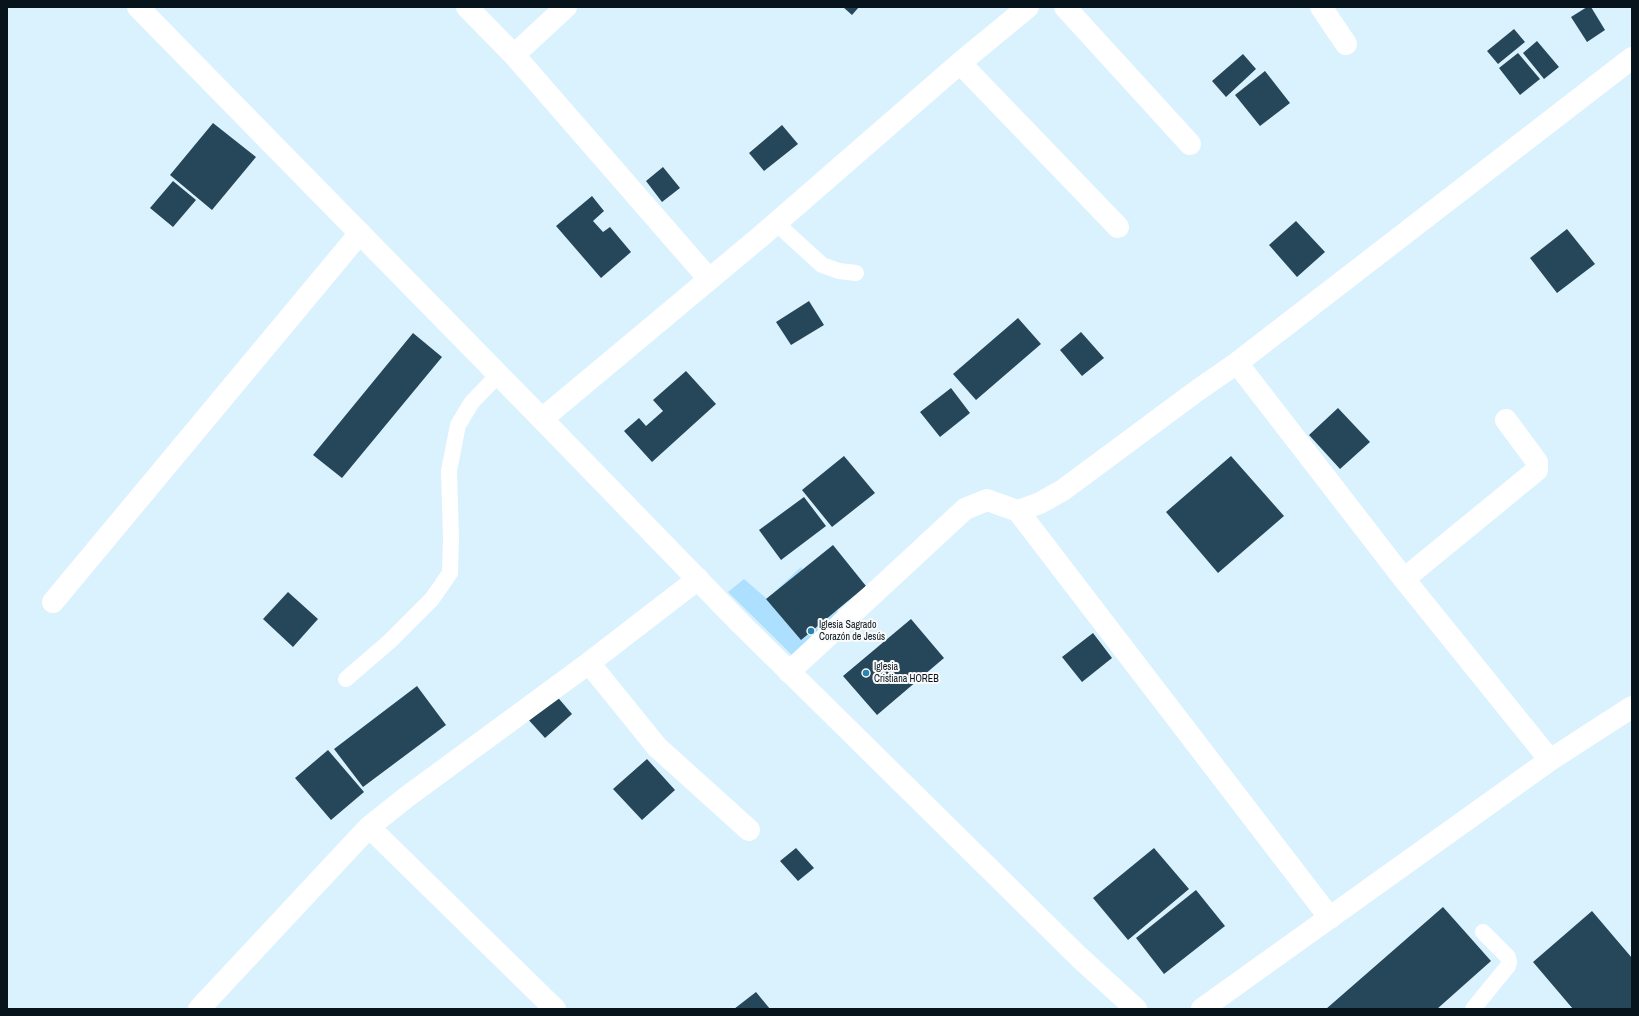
<!DOCTYPE html>
<meta charset="utf-8">
<style>
body{margin:0}
#map{position:relative;width:1639px;height:1016px;overflow:hidden;background:#daf1fe;font-family:"Archivo Narrow",sans-serif}
canvas{display:block}
.frame{position:absolute;inset:0;border:8px solid #07141c;pointer-events:none}
</style>
<div id="map">
<canvas width="1639" height="1016"></canvas>
<div class="frame"></div>
</div>
<script>
const context = document.querySelector('canvas').getContext('2d');
context.lineJoin = 'round';
function paint(path, color) { context.fillStyle = color; context.fill(path, 'evenodd'); }
const poly = rows => new Path2D(rows.map(r => 'M' + r).join(''));
function stroke(path, color, width, dash) { context.strokeStyle = color; context.lineWidth = width; context.lineCap = dash ? 'butt' : 'round'; context.setLineDash(dash || []); context.stroke(path); }
function label(font, color, halo, rows, align = 'center') {
  context.font = font + ' "Archivo Narrow",sans-serif'; context.lineWidth = 4; context.setLineDash([]); context.textBaseline = 'middle'; context.strokeStyle = halo; context.fillStyle = color; for (const [text, x, y, turn = 0] of rows) {
    context.save(); context.translate(x, y); context.rotate((+turn || 0) * Math.PI / 180); context.textAlign = isNaN(turn) ? turn : align; if (halo) context.strokeText(text, 0, 0); context.fillText(text, 0, 0); context.restore();
  }
}
paint(poly([
 [801,567,843,618,797,660,728,592,744,579,767,599]
]), '#ade0fe');
paint(poly([
 [843,7,859,7,852,15],
 [1587,7,1591,7,1605,30,1587,42,1571,17],
 [1514,29,1525,42,1498,64,1487,51],
 [1537,41,1559,67,1544,79,1523,53],
 [1518,53,1540,79,1520,95,1499,68],
 [1243,54,1256,69,1226,97,1212,81],
 [1265,71,1290,103,1260,126,1235,95],
 [213,123,256,157,212,210,170,175],
 [782,125,798,144,764,171,749,153],
 [663,167,680,188,662,202,646,181],
 [173,181,196,200,173,227,150,208],
 [592,196,604,211,593,221,603,232,610,227,631,252,601,278,556,226],
 [1296,221,1325,252,1297,277,1269,245],
 [1567,229,1595,264,1557,293,1530,258],
 [809,301,824,325,791,345,776,322],
 [1018,318,1041,344,976,400,953,374],
 [1081,332,1104,358,1082,376,1060,350],
 [413,333,442,357,342,478,313,455],
 [686,371,716,404,652,462,624,431,639,418,646,426,663,411,653,400],
 [951,388,970,413,940,437,920,412],
 [1338,408,1370,442,1340,469,1309,435],
 [844,456,875,493,832,527,802,490],
 [1231,456,1284,516,1218,573,1166,512],
 [804,497,826,526,781,560,759,530],
 [833,545,866,586,801,640,766,599],
 [288,592,318,619,293,647,263,619],
 [911,619,944,658,877,715,843,676],
 [1093,633,1112,658,1082,682,1062,657],
 [417,686,446,725,363,787,334,749],
 [554,693,572,714,545,738,526,717],
 [328,750,364,792,331,820,295,778],
 [647,759,675,790,642,820,613,789],
 [796,848,814,868,798,881,780,861],
 [1154,848,1189,889,1128,940,1093,898],
 [1196,890,1225,926,1164,974,1136,938],
 [1443,907,1491,961,1437,1009,1326,1009],
 [1592,911,1632,958,1632,1009,1573,1009,1533,962],
 [756,992,770,1009,734,1009]
]), '#264759');
stroke(poly([
 [776,223,822,265,839,271,856,273],
 [346,679,390,641,432,599,450,573,451,537,449,471,458,425,472,402,498,375],
 [1473,1009,1508,966,1509,962,1508,957,1483,932]
]), '#fff', 16);
stroke(poly([
 [467,7,514,55,709,279],
 [1065,7,1190,144],
 [1321,7,1346,44],
 [514,55,566,7],
 [960,63,1118,227],
 [1237,363,1404,579,1550,760],
 [542,419,760,237,960,63,1028,7],
 [1018,511,1330,918],
 [1404,579,1537,470,1537,462,1506,420],
 [53,602,360,233],
 [589,663,657,747,749,830],
 [789,672,965,509,987,500,1018,511,1040,503,1063,490,1198,390,1237,363,1632,58],
 [369,827,555,1009],
 [199,1009,369,827,408,796,589,663,698,579],
 [1202,1009,1550,760,1632,707]
]), '#fff', 22);
stroke(poly([
 [138,7,542,419,741,624,1079,957,1136,1009]
]), '#fff', 22);
for (const [x, y, r, color] of [
 [811,631,4,"#2885b1"],
 [866,673,4,"#2885b1"]
]) { const dot = new Path2D(); dot.arc(x, y, r, 0, 2 * Math.PI); context.fillStyle = color; context.fill(dot); stroke(dot, '#fafafa', 1.5); }
label('10px', '#07141c', '#fafafa', [
 ["Iglesia Sagrado",819,625],
 ["Corazón de Jesús",819,637],
 ["Iglesia",874,667],
 ["Cristiana HOREB",874,679]
], 'left');
</script>
